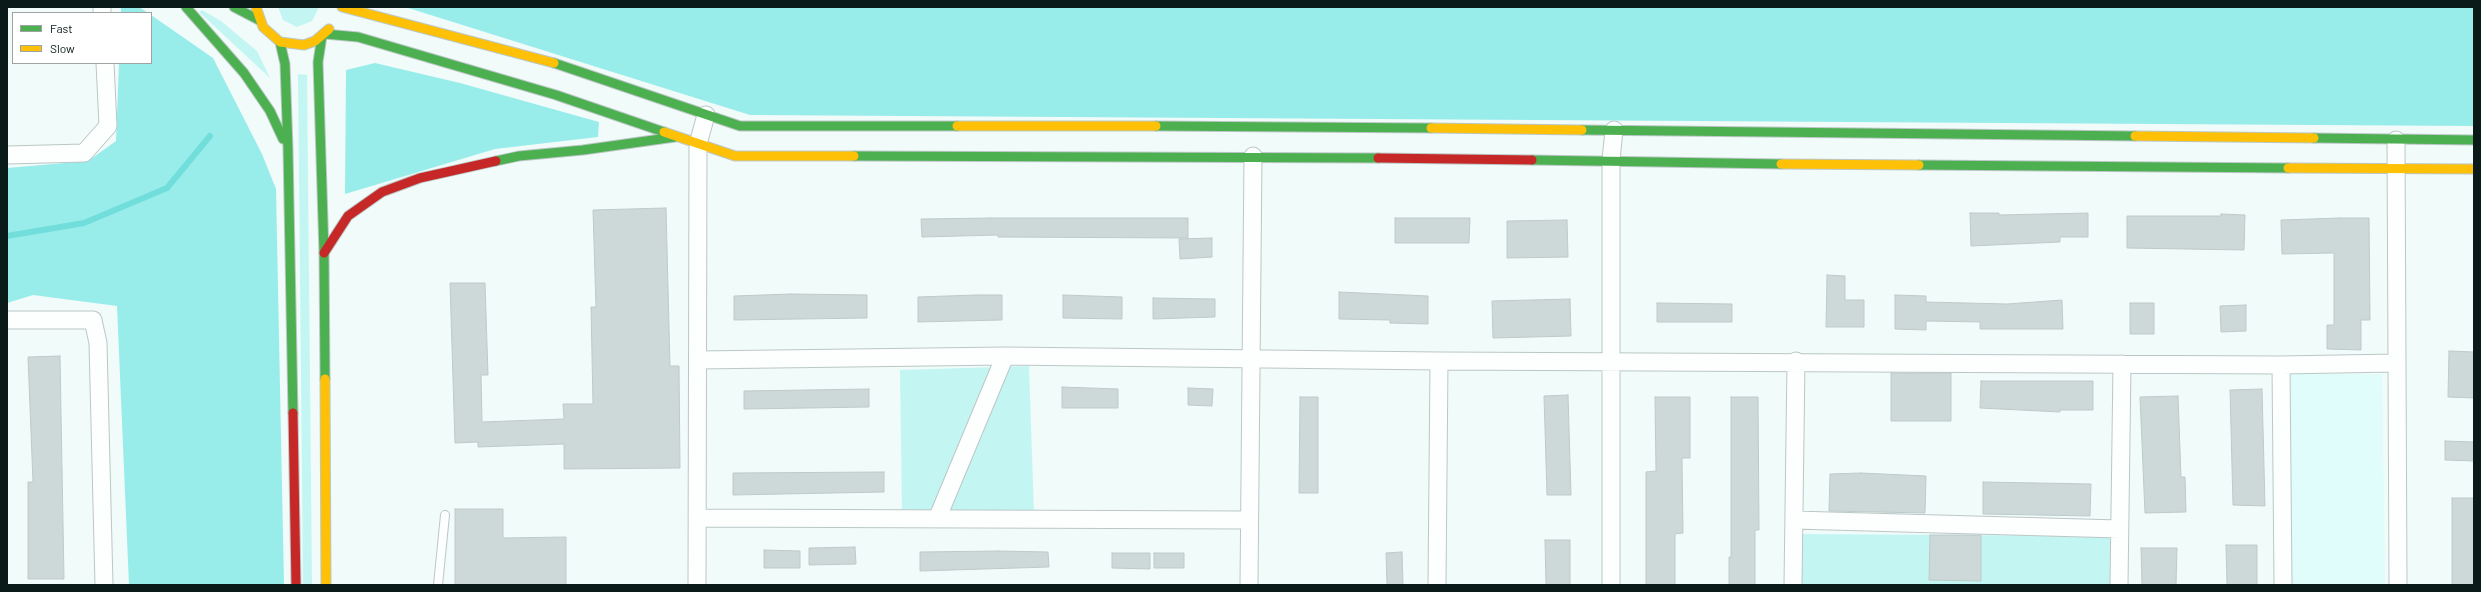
<!DOCTYPE html>
<style>
body{margin:0}
#map{position:relative;width:2481px;height:592px;overflow:hidden;background:#f1fbfa;font-family:Barlow,sans-serif}
canvas{display:block}
.frame{position:absolute;inset:0;border:8px solid #091a19;pointer-events:none}
.legend{position:absolute;left:12px;top:12px;width:140px;height:52px;box-sizing:border-box;background:#fff;border:1px solid #9da3a3;margin:0;padding:5px 7px;list-style:none;font-size:12px;color:#091a19}
.legend li{display:flex;align-items:center;gap:8px;height:20px}
.legend b{width:20px;border:1px solid #9da3a3}
</style>
<div id="map">
<canvas width="2481" height="592"></canvas>
<div class="frame"></div>
<ul class="legend">
<li><b style="height:5px;background:#4caf50"></b>Fast</li>
<li><b style="height:5px;background:#ffc107"></b>Slow</li>
</ul>
</div>
<script>
const context = document.querySelector('canvas').getContext('2d');
context.lineJoin = 'round';
function paint(path, color) { context.fillStyle = color; context.fill(path, 'evenodd'); }
const poly = rows => new Path2D(rows.map(r => 'M' + r).join(''));
function stroke(path, color, width, dash) { context.strokeStyle = color; context.lineWidth = width; context.lineCap = dash ? 'butt' : 'round'; context.setLineDash(dash || []); context.stroke(path); }
paint(poly([
 [2276,374,2382,374,2385,585,2279,585]
]), '#e0fcfb');
paint(poly([
 [278,7,319,7,312,21,297,27,283,20],
 [202,10,221,21,257,51,270,78,199,12],
 [298,74,307,75,312,585,303,585],
 [1029,366,1034,514,902,515,900,370],
 [1799,534,2112,536,2112,585,1799,585]
]), '#c3f6f3');
paint(poly([
 [121,7,139,7,148,13,121,13],
 [405,7,2474,7,2474,126,750,115],
 [151,15,213,58,262,154,276,189,284,585,129,585,117,306,33,295,7,303,7,168,88,161,116,141,119,63,151,63],
 [375,63,460,83,599,122,598,137,495,149,345,194,346,70]
]), '#98edeb');
stroke(poly([
 [7,236,84,223,167,188,210,136]
]), '#72dedc', 6);
const building = poly([
 [666,208,670,366,679,366,680,468,564,469,564,444,478,447,478,442,455,443,450,283,485,283,488,375,481,375,482,422,564,419,563,404,593,404,591,307,596,307,593,210,666,208],
 [1970,213,1999,213,1999,215,2088,213,2088,237,2060,237,2060,242,1971,246,1970,213],
 [2221,214,2245,215,2244,250,2127,248,2127,216,2221,216,2221,214],
 [990,218,1188,218,1188,238,998,237,998,235,922,237,921,219,990,218],
 [1395,218,1470,218,1469,243,1395,243,1395,218],
 [2339,218,2369,218,2370,320,2361,320,2361,350,2327,349,2327,325,2334,325,2334,253,2282,254,2281,220,2339,218],
 [1567,220,1568,257,1507,258,1507,221,1567,220],
 [1212,238,1212,257,1180,259,1179,239,1212,238],
 [1827,275,1845,276,1845,300,1864,300,1864,327,1826,327,1827,275],
 [1339,292,1428,296,1428,324,1390,323,1390,320,1339,319,1339,292],
 [791,294,867,295,867,318,734,320,734,296,791,294],
 [976,295,1002,295,1002,320,918,322,918,297,976,295],
 [1063,295,1122,297,1122,319,1063,318,1063,295],
 [1895,295,1926,296,1926,302,2007,304,2062,300,2063,329,1980,329,1980,322,1926,321,1926,330,1895,329,1895,295],
 [1153,298,1215,299,1215,317,1153,319,1153,298],
 [1570,299,1571,336,1493,338,1492,301,1570,299],
 [1657,303,1732,304,1732,322,1657,322,1657,303],
 [2130,303,2154,303,2154,334,2130,334,2130,303],
 [2246,305,2246,331,2221,332,2220,306,2246,305],
 [2449,351,2474,352,2474,398,2448,397,2449,351],
 [60,356,64,579,28,579,28,482,33,482,28,357,60,356],
 [1891,373,1951,373,1951,421,1891,421,1891,373],
 [1981,381,2093,381,2093,410,2060,410,2060,412,1980,408,1981,381],
 [1062,387,1118,389,1118,408,1062,408,1062,387],
 [1188,388,1213,389,1212,406,1188,405,1188,388],
 [869,389,869,407,744,409,744,391,869,389],
 [2262,389,2265,506,2233,505,2230,390,2262,389],
 [1568,395,1571,495,1547,495,1544,396,1568,395],
 [2178,396,2181,477,2185,477,2186,512,2145,513,2140,397,2178,396],
 [1300,397,1318,397,1318,493,1299,493,1300,397],
 [1655,397,1690,397,1690,458,1682,458,1683,533,1675,534,1675,585,1646,585,1646,472,1656,471,1655,397],
 [1731,397,1758,397,1759,530,1755,530,1755,585,1729,585,1729,557,1731,557,1731,397],
 [2445,441,2474,442,2474,461,2445,460,2445,441],
 [884,472,884,492,733,495,733,473,884,472],
 [1861,473,1926,476,1925,513,1829,511,1830,474,1861,473],
 [1983,482,2091,484,2090,516,1983,514,1983,482],
 [2452,498,2474,498,2474,585,2452,585,2452,498],
 [455,509,503,509,503,538,566,537,566,585,455,585,455,509],
 [1930,535,1981,535,1981,581,1929,580,1930,535],
 [1545,540,1570,540,1570,585,1546,585,1545,540],
 [2226,545,2257,545,2257,585,2227,585,2226,545],
 [855,547,856,564,809,565,809,548,855,547],
 [2141,548,2177,548,2176,585,2142,585,2141,548],
 [764,550,800,551,800,568,764,568,764,550],
 [998,551,1048,552,1049,567,920,571,920,552,998,551],
 [1402,552,1403,585,1387,585,1386,553,1402,552],
 [1112,553,1150,553,1150,569,1112,568,1112,553],
 [1154,553,1184,553,1184,568,1154,568,1154,553]
]);
paint(building, '#cdd9d8');
stroke(building, '#becaca', 1);
const lane = poly([
 [438,585,445,515]
]);
const street = poly([
 [102,7,102,13],
 [2396,140,2398,585],
 [7,155,84,153,108,126,105,63],
 [7,320,93,320,98,343,104,585],
 [698,360,1005,356,1439,361,2281,365,2396,363],
 [2281,365,2283,585],
 [697,518,1249,520],
 [937,519,1005,356],
 [1794,520,2119,529],
 [697,585,698,144,706,115],
 [1249,585,1253,156],
 [1437,585,1439,361],
 [1611,585,1611,160,1614,130],
 [1793,585,1796,361],
 [2119,585,2122,364]
]);
const fast = poly([
 [186,7,244,73,270,111,283,139],
 [234,7,259,20],
 [325,34,358,37,556,95,664,132],
 [322,36,318,62,324,253,325,379],
 [280,42,285,64,288,149,293,413],
 [554,63,740,126,957,126],
 [1156,126,1431,128],
 [1582,130,2135,136],
 [2314,138,2474,140],
 [854,156,1378,158],
 [1532,160,1781,164],
 [496,161,519,156,583,150,675,137],
 [1919,165,2288,168]
]);
const slow = poly([
 [256,7,263,27,280,42,304,45,315,41,329,29],
 [342,7,554,63],
 [957,126,1156,126],
 [1431,128,1582,130],
 [664,132,735,156,854,156],
 [2135,136,2314,138],
 [1781,164,1919,165],
 [2288,168,2474,169],
 [325,379,326,585]
]);
const jam = poly([
 [1378,158,1532,160],
 [324,253,348,216,382,192,420,178,496,161],
 [293,413,296,585]
]);
stroke(lane, '#bbc7c6', 10);
stroke(street, '#bbc7c6', 19);
stroke(fast, '#bbc7c6', 11);
stroke(slow, '#bbc7c6', 11);
stroke(jam, '#bbc7c6', 11);
stroke(lane, '#fdfefe', 8);
stroke(street, '#fdfefe', 17);
stroke(fast, '#4caf50', 9);
stroke(slow, '#ffc107', 9);
stroke(jam, '#c62828', 9);
</script>
